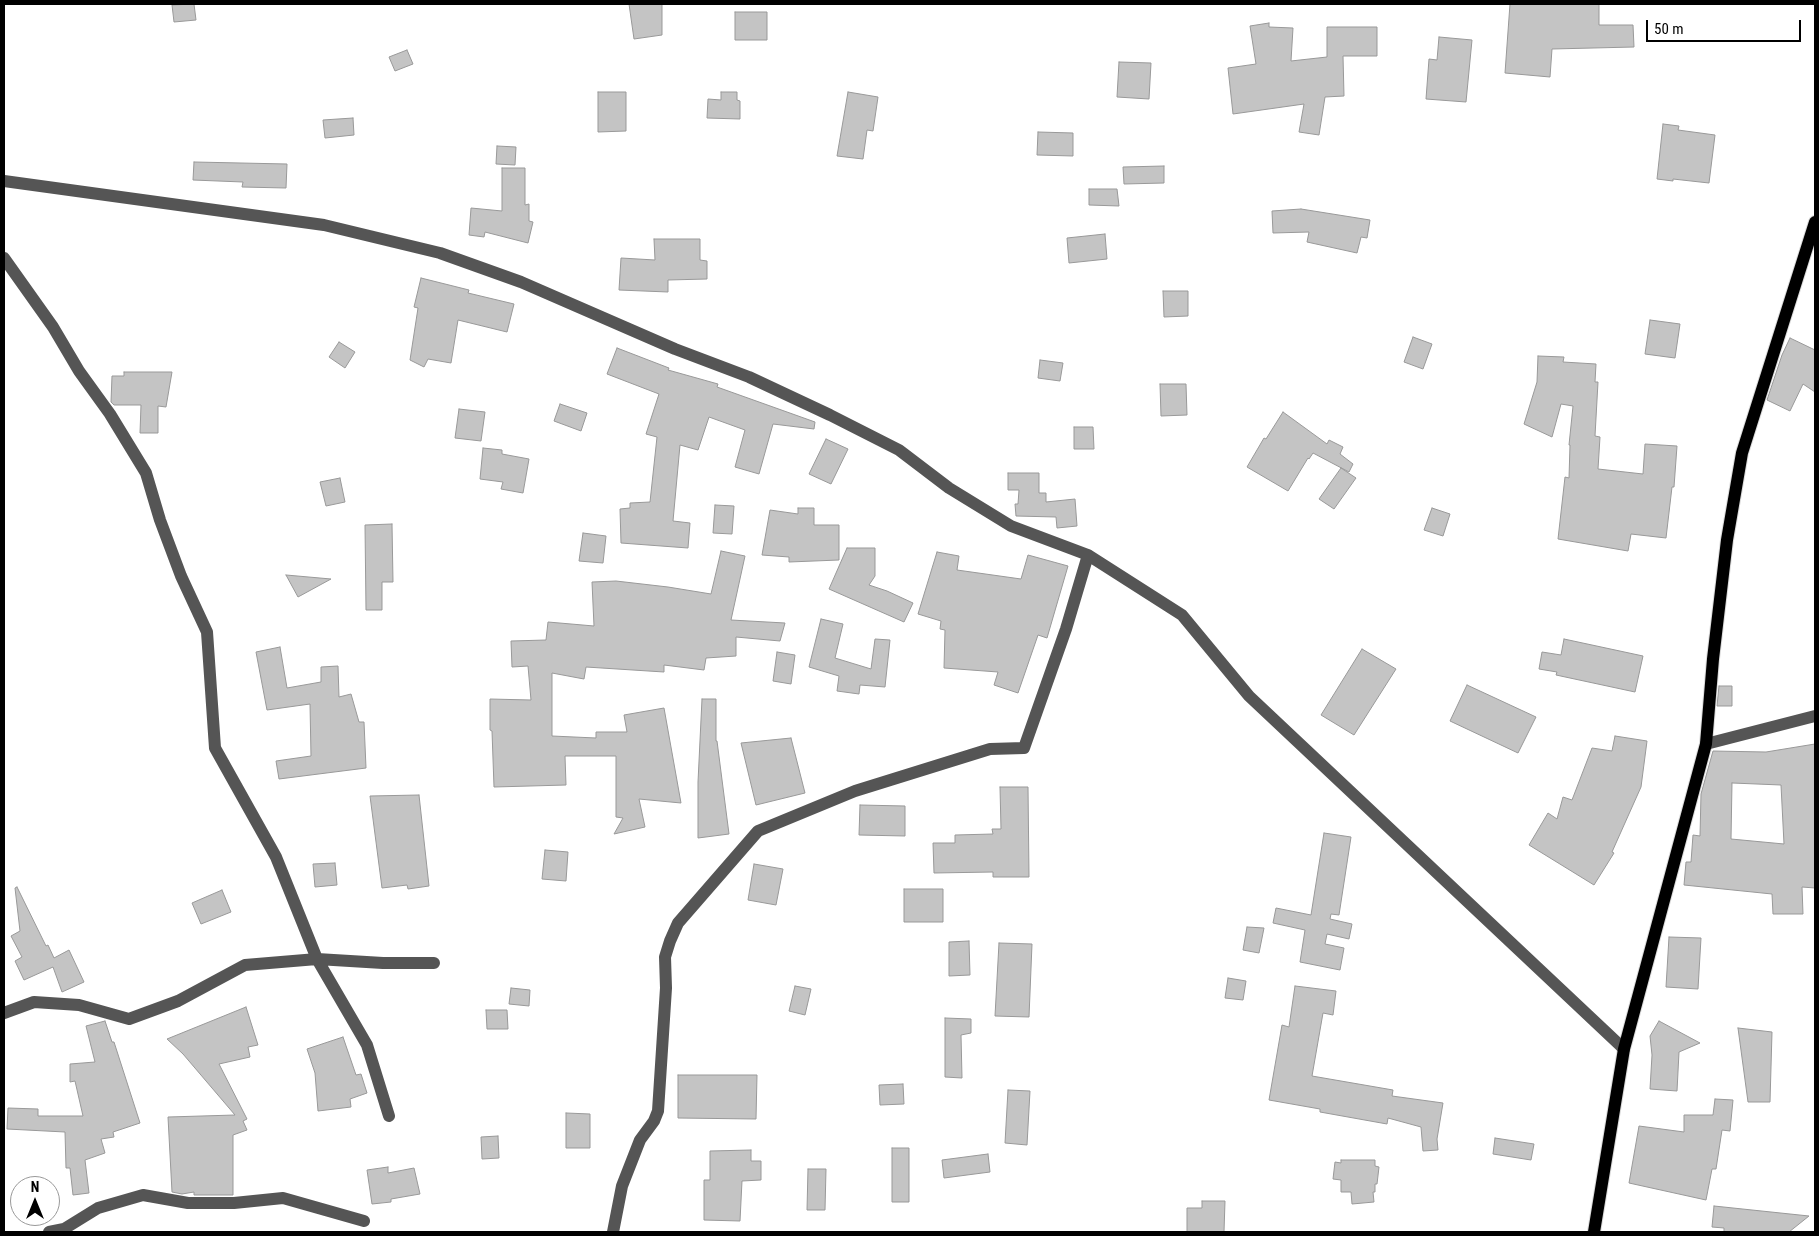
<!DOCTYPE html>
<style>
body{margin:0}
#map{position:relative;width:1819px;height:1236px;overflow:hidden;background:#fff;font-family:"Roboto Condensed",sans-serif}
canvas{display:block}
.frame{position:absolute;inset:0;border:5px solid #000;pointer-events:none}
.north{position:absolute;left:10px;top:1176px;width:50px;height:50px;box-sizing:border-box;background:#fff;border:1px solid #999;border-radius:50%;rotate:0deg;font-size:14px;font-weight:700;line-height:20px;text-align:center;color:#000}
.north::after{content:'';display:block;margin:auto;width:18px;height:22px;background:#000;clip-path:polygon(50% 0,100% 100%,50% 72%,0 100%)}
.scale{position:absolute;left:1646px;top:20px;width:155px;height:22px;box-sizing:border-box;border:2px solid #000;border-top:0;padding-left:6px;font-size:15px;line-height:18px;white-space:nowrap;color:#000;-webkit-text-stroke:4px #fff;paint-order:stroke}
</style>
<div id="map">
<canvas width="1819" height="1236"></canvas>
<div class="frame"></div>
<div class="north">N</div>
<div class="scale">50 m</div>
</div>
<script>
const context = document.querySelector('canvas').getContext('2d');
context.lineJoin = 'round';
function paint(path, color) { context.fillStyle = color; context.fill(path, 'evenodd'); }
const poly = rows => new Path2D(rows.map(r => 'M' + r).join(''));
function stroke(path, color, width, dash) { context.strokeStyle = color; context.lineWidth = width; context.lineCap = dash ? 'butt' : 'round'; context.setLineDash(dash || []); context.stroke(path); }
const building = poly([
 [194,4,196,20,174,22,172,5,194,4],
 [629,4,662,4,662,35,634,39,629,4],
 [1510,4,1599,4,1599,25,1633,25,1634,47,1552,49,1550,77,1505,73,1510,4],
 [735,12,767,12,767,40,735,40,735,12],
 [1269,23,1269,27,1293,28,1291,61,1327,57,1327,27,1377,27,1377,56,1343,56,1344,96,1325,97,1319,135,1299,132,1304,104,1233,114,1228,68,1256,64,1250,26,1269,23],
 [1439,37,1472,40,1466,102,1426,99,1429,59,1437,60,1439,37],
 [407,50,413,64,395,71,389,57,407,50],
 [1119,62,1151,63,1149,99,1117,97,1119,62],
 [598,92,626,92,626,131,598,132,598,92],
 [721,92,737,92,737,100,740,101,740,119,707,118,708,99,721,100,721,92],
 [848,92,878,97,873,131,867,130,863,159,837,156,848,92],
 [353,118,354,135,325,138,323,120,353,118],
 [1663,124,1679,126,1678,130,1715,135,1709,183,1673,179,1673,181,1657,179,1663,124],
 [1038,132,1073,133,1073,156,1037,155,1038,132],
 [497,146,516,147,515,165,496,164,497,146],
 [194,162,287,164,286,188,242,187,243,182,193,180,194,162],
 [1164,166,1164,183,1124,184,1123,167,1164,166],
 [502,168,525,168,525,205,529,204,529,221,533,222,528,243,485,232,484,237,469,235,471,208,502,211,502,168],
 [1089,189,1117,189,1119,206,1089,205,1089,189],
 [1301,209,1370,220,1367,238,1361,237,1357,253,1307,242,1309,232,1273,233,1272,211,1301,209],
 [1105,234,1107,259,1069,263,1067,238,1105,234],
 [654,239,700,239,700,260,707,261,707,279,668,280,668,292,619,290,621,258,655,260,654,239],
 [421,278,469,290,468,293,514,304,507,332,458,320,451,363,428,359,424,367,410,360,418,308,414,307,421,278],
 [1163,291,1188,291,1188,316,1164,317,1163,291],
 [1650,320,1680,324,1675,358,1645,354,1650,320],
 [1413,337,1432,344,1423,369,1404,362,1413,337],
 [1790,338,1815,350,1815,392,1803,384,1790,411,1767,400,1782,355,1790,338],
 [339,342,355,352,345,368,329,357,339,342],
 [617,348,669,368,668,370,718,384,717,387,815,422,814,429,773,424,759,474,735,467,745,430,709,417,698,450,680,445,673,521,690,523,688,548,621,543,620,509,630,508,630,503,650,502,657,437,646,434,659,394,607,374,617,348],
 [1538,356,1564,357,1563,362,1596,364,1595,382,1598,382,1595,436,1600,437,1598,469,1643,474,1645,444,1677,446,1674,487,1672,487,1666,538,1631,534,1628,551,1558,539,1565,477,1569,478,1570,445,1569,445,1573,406,1561,404,1552,437,1524,424,1537,382,1538,356],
 [1040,360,1063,363,1060,381,1038,378,1040,360],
 [124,372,172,372,166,407,158,406,158,433,140,433,141,405,114,405,111,402,112,376,124,376,124,372],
 [1160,384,1186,384,1187,415,1161,416,1160,384],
 [560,404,587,413,581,431,554,421,560,404],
 [459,409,485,412,481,441,455,438,459,409],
 [1283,412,1327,444,1329,440,1343,447,1340,454,1353,464,1349,472,1313,453,1309,459,1308,458,1288,491,1247,467,1264,438,1266,439,1283,412],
 [1074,427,1093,427,1094,449,1074,449,1074,427],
 [826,439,848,449,831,484,809,474,826,439],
 [483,448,502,450,502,454,529,459,523,493,501,489,503,482,480,479,483,448],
 [1341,468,1356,478,1334,509,1319,499,1341,468],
 [1008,473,1039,473,1039,493,1046,493,1046,502,1075,499,1077,526,1057,528,1056,517,1016,516,1015,504,1018,504,1019,490,1008,490,1008,473],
 [340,478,345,502,326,506,320,482,340,478],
 [715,505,734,506,732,534,713,533,715,505],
 [798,508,814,508,814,525,839,525,839,560,789,562,789,557,762,555,770,510,798,514,798,508],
 [1432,508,1450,514,1443,536,1424,530,1432,508],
 [392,524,393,582,382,582,382,610,366,610,365,525,392,524],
 [583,533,606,536,603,563,579,561,583,533],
 [847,548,875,548,875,576,869,585,887,591,913,603,904,622,829,589,847,548],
 [721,551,745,556,731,620,785,623,780,641,736,637,736,656,706,658,704,670,664,665,664,672,586,667,584,679,552,673,552,736,596,738,596,732,627,732,624,715,664,708,681,803,639,799,645,827,614,834,623,818,616,817,616,756,565,756,566,785,494,787,492,731,490,730,490,699,531,700,528,666,512,667,511,641,546,640,548,622,594,626,592,582,616,581,668,587,711,594,721,551],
 [937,552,959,556,957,570,1021,579,1028,555,1068,566,1047,638,1038,635,1018,693,994,685,998,672,944,668,945,630,940,629,941,621,918,614,937,552],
 [286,575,331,579,298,597,286,575],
 [821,619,843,624,835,658,871,669,875,639,890,640,885,687,860,685,859,694,837,691,839,676,809,667,821,619],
 [1564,639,1643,656,1635,692,1556,675,1557,672,1539,669,1542,652,1561,655,1564,639],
 [280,647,287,688,321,682,321,667,338,666,339,697,351,694,359,722,364,722,366,768,279,779,276,761,311,756,310,704,267,710,256,652,280,647],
 [1362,649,1396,669,1354,735,1321,715,1362,649],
 [777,652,795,655,791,684,773,681,777,652],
 [1467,685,1536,717,1518,753,1450,721,1467,685],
 [1719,686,1732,686,1732,706,1717,706,1719,686],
 [702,699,716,699,716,741,717,741,729,834,698,838,698,782,702,699],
 [1615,736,1647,741,1641,787,1612,852,1614,853,1594,885,1529,845,1548,813,1557,819,1563,797,1572,800,1592,748,1612,751,1615,736],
 [791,738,805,793,756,805,741,743,791,738],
 [1815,744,1815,888,1802,887,1803,914,1773,914,1772,894,1684,885,1686,862,1691,862,1693,835,1700,836,1701,794,1713,751,1766,752,1815,744],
 [1732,783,1781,785,1784,844,1731,839,1732,783],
 [1000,787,1028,787,1029,877,993,877,993,872,934,873,933,843,955,843,955,835,993,834,992,829,1001,829,1000,787],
 [419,795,429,886,408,889,407,885,382,888,370,796,419,795],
 [860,805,905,806,905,836,859,835,860,805],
 [1324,833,1351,837,1339,915,1331,914,1330,919,1352,924,1349,939,1327,934,1325,944,1344,948,1340,970,1300,962,1305,930,1273,923,1276,908,1311,915,1324,833],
 [545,850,568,852,566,881,542,879,545,850],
 [335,863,337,885,315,887,313,864,335,863],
 [754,864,783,869,776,905,748,900,754,864],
 [17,887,46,946,48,945,54,958,69,950,84,982,62,992,53,967,24,980,15,961,22,957,11,936,20,931,15,888,17,887],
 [904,889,943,889,943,922,904,922,904,889],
 [222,890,231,912,201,924,192,903,222,890],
 [1247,927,1264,928,1259,953,1243,950,1247,927],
 [1669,937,1701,938,1698,989,1666,987,1669,937],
 [969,941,970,975,949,976,949,942,969,941],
 [999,943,1032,944,1029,1017,995,1016,999,943],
 [1228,978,1246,981,1243,1000,1225,998,1228,978],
 [795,986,811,989,805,1015,789,1011,795,986],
 [1295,986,1336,991,1333,1015,1323,1013,1312,1076,1393,1090,1392,1096,1443,1103,1437,1139,1438,1150,1423,1151,1421,1127,1388,1118,1387,1124,1320,1112,1320,1109,1269,1100,1282,1025,1289,1027,1295,986],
 [511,988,530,990,529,1006,509,1004,511,988],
 [246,1007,258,1045,248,1047,250,1057,219,1064,247,1119,243,1121,247,1130,233,1135,233,1195,194,1195,194,1192,182,1194,172,1192,168,1117,235,1115,183,1054,167,1039,246,1007],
 [486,1010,507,1010,508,1029,487,1029,486,1010],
 [945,1018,971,1019,971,1033,961,1035,962,1078,945,1077,945,1018],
 [105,1021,112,1042,114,1042,140,1123,113,1132,114,1137,101,1139,105,1153,85,1160,89,1193,73,1195,70,1168,66,1168,65,1132,7,1129,8,1108,38,1109,38,1116,83,1116,75,1081,70,1082,70,1064,95,1062,86,1026,105,1021],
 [1659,1021,1700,1043,1679,1052,1677,1091,1650,1089,1652,1055,1650,1036,1659,1021],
 [1738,1028,1772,1032,1770,1102,1748,1102,1738,1028],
 [343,1037,356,1075,361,1074,367,1093,350,1099,351,1107,318,1111,315,1073,307,1049,343,1037],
 [678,1075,757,1075,756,1119,678,1118,678,1075],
 [903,1084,904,1104,880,1105,879,1085,903,1084],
 [1008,1090,1030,1091,1027,1145,1005,1143,1008,1090],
 [1715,1099,1733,1100,1730,1131,1722,1130,1716,1169,1712,1169,1706,1200,1629,1183,1639,1126,1684,1132,1684,1115,1713,1115,1715,1099],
 [566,1113,590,1114,590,1148,566,1148,566,1113],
 [498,1136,499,1158,482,1159,481,1137,498,1136],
 [1495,1138,1534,1144,1531,1160,1493,1154,1495,1138],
 [892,1148,909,1148,909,1202,892,1202,892,1148],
 [751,1150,751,1161,761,1161,761,1180,742,1181,740,1221,704,1220,704,1180,710,1180,710,1151,751,1150],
 [988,1154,990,1172,944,1178,942,1160,988,1154],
 [1341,1160,1375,1160,1375,1166,1379,1167,1377,1184,1375,1184,1375,1192,1373,1192,1374,1202,1352,1204,1351,1192,1341,1192,1341,1180,1333,1179,1335,1162,1341,1163,1341,1160],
 [388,1167,388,1173,414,1168,420,1194,391,1199,391,1202,372,1204,367,1170,388,1167],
 [808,1169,826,1169,825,1210,807,1210,808,1169],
 [1202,1201,1225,1201,1224,1232,1187,1232,1187,1208,1202,1208,1202,1201],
 [1714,1206,1809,1216,1789,1232,1724,1232,1724,1228,1712,1227,1714,1206]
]);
paint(building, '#c4c4c4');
stroke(building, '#999', 1);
const major = poly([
 [1594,1232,1624,1049,1706,744,1713,659,1727,540,1742,453,1815,222]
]);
stroke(major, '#dbdbdb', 14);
stroke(poly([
 [4,181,324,225,440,253,521,282,675,349,749,377,830,415,899,450,949,488,1011,526,1088,555,1182,615,1249,696,1624,1049],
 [4,258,53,327,79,371,110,414,146,473,160,520,181,576,207,632,215,748,276,857,317,959,367,1045,389,1116],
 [1706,744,1815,716],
 [4,1013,34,1002,79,1005,129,1019,178,1001,245,965,317,959,383,963,434,963],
 [49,1232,64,1229,98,1208,143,1195,188,1203,234,1203,283,1198,364,1221],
 [613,1232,622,1186,640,1140,654,1121,658,1111,666,988,665,957,670,941,678,923,758,831,855,791,990,749,1024,748,1066,629,1088,555]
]), '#555', 12);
stroke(major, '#000', 12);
</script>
